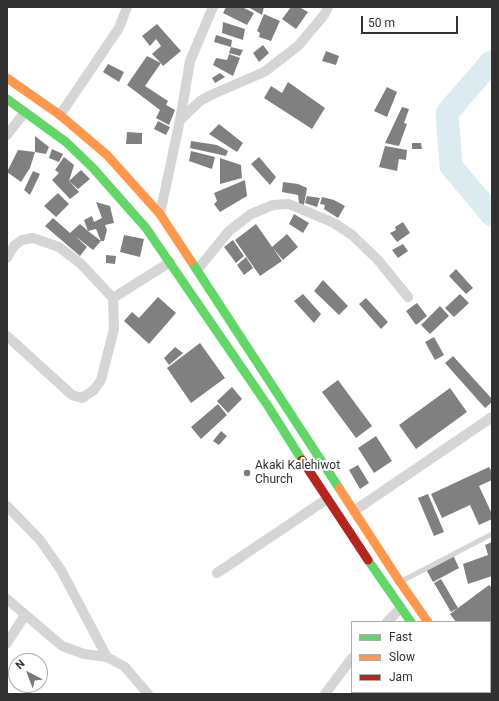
<!DOCTYPE html>
<style>
body{margin:0}
#map{position:relative;width:499px;height:701px;overflow:hidden;background:#fff;font-family:Roboto,sans-serif}
canvas{display:block}
.frame{position:absolute;inset:0;border:8px solid #313131;pointer-events:none}
.legend{position:absolute;left:351px;top:621px;width:140px;height:72px;box-sizing:border-box;background:#fff;border:1px solid #adadad;margin:0;padding:5px 7px;list-style:none;font-size:12px;color:#313131}
.legend li{display:flex;align-items:center;gap:8px;height:20px}
.legend b{width:20px;border:1px solid #adadad}
.north{position:absolute;left:8px;top:653px;width:40px;height:40px;box-sizing:border-box;background:#fff;border:1px solid #adadad;border-radius:50%;rotate:318deg;font-size:11px;font-weight:700;line-height:16px;text-align:center;color:#313131}
.north::after{content:'';display:block;margin:auto;width:14px;height:18px;background:#797979;clip-path:polygon(50% 0,100% 100%,50% 72%,0 100%)}
.scale{position:absolute;left:361px;top:16px;width:97px;height:18px;box-sizing:border-box;border:2px solid #313131;border-top:0;padding-left:5px;font-size:12px;line-height:14px;white-space:nowrap;color:#313131;-webkit-text-stroke:3px #fff;paint-order:stroke}
</style>
<div id="map">
<canvas width="499" height="701"></canvas>
<div class="frame"></div>
<ul class="legend">
<li><b style="height:5px;background:#63d668"></b>Fast</li>
<li><b style="height:5px;background:#ff974d"></b>Slow</li>
<li><b style="height:5px;background:#b3261e"></b>Jam</li>
</ul>
<div class="north">N</div>
<div class="scale">50 m</div>
</div>
<script>
const context = document.querySelector('canvas').getContext('2d');
context.lineJoin = 'round';
const poly = rows => new Path2D(rows.map(r => 'M' + r).join(''));
function stroke(path, color, width, dash) { context.strokeStyle = color; context.lineWidth = width; context.lineCap = dash ? 'butt' : 'round'; context.setLineDash(dash || []); context.stroke(path); }
function paint(path, color) { context.fillStyle = color; context.fill(path, 'evenodd'); }
function label(font, color, halo, rows, align = 'center') {
  context.font = font + ' Roboto,sans-serif'; context.lineWidth = 4; context.setLineDash([]); context.textBaseline = 'middle'; context.strokeStyle = halo; context.fillStyle = color; for (const [text, x, y, turn = 0] of rows) {
    context.save(); context.translate(x, y); context.rotate((+turn || 0) * Math.PI / 180); context.textAlign = isNaN(turn) ? turn : align; if (halo) context.strokeText(text, 0, 0); context.fillText(text, 0, 0); context.restore();
  }
}
stroke(poly([
 [492,63,491,62,447,113,451,166,492,215]
]), '#dbebf0', 23);
paint(poly([
 [226,7,242,7,254,13,247,25,223,13],
 [248,7,264,7,262,15],
 [291,7,299,7,308,12,296,29,282,19],
 [264,14,280,21,271,41,259,37,260,33,257,31],
 [223,22,245,29,243,40,222,33],
 [157,24,181,51,163,66,161,63,145,86,168,101,166,105,175,110,169,125,156,118,160,110,127,85,147,56,161,63,152,54,161,46,156,39,150,46,142,36],
 [216,35,232,40,231,47,214,42],
 [263,45,269,53,259,62,253,53],
 [231,47,243,50,240,56,229,53],
 [326,51,339,56,336,65,322,61],
 [229,54,240,58,233,76,213,65,216,58,227,60],
 [108,64,124,72,119,82,103,72],
 [220,73,225,77,215,83,212,78],
 [288,82,325,108,312,129,264,98,271,86,282,93],
 [387,87,397,92,387,117,374,111],
 [402,107,409,109,404,123,407,124,399,146,385,143],
 [158,121,170,127,166,135,154,129],
 [219,124,243,143,237,152,209,134],
 [127,132,142,133,142,144,126,144],
 [35,136,49,147,46,154,35,152],
 [191,141,217,145,228,151,226,156,190,148],
 [412,143,421,143,422,149,412,149],
 [385,146,407,150,406,160,399,159,397,171,379,167],
 [52,149,63,154,59,162,49,158],
 [18,150,35,152,30,168,21,182,7,172],
 [191,151,215,157,212,169,189,161],
 [64,157,74,165,69,181,81,170,90,179,78,189,69,181,79,192,70,199,52,180,59,173,55,170],
 [259,157,276,177,270,185,251,164],
 [220,158,241,165,242,178,220,184],
 [33,171,40,174,30,195,24,190],
 [245,180,247,196,220,212,214,204,217,201,214,193],
 [283,182,298,184,307,188,304,205,299,203,298,195,282,192],
 [58,193,69,204,56,217,44,206],
 [307,196,320,198,317,207,305,203],
 [322,197,334,200,345,206,338,218,324,209,325,205,320,204],
 [96,202,110,206,114,223,105,225,107,230,104,241,101,241,96,229,88,231,101,241,93,250,75,236,87,247,80,256,45,226,53,218,70,233,80,224,88,231,84,220,92,216,94,222,102,218],
 [294,214,309,223,303,233,289,224],
 [403,222,410,233,397,242,390,233,396,230,395,227],
 [256,224,282,261,260,276,235,240],
 [287,234,298,247,283,260,272,247],
 [124,235,144,239,140,257,120,252],
 [233,240,244,256,236,263,224,247],
 [403,244,408,251,398,258,392,250],
 [106,255,116,256,115,264,106,263],
 [246,257,253,268,244,275,237,265],
 [456,269,473,288,466,294,449,276],
 [323,280,348,306,339,315,314,291],
 [303,294,321,314,314,323,294,301],
 [460,294,469,303,454,317,445,308],
 [158,297,176,313,149,344,124,321,132,312,139,318],
 [366,298,388,322,381,329,359,304],
 [417,303,427,316,416,325,406,311],
 [440,306,449,316,430,334,421,325],
 [434,337,444,355,435,360,425,342],
 [200,343,225,378,191,403,167,368],
 [175,347,183,353,169,365,164,358],
 [453,356,492,399,492,402,485,408,445,363],
 [338,380,372,426,356,438,322,392],
 [232,387,242,399,228,413,217,401],
 [450,388,467,412,416,449,399,425],
 [218,404,227,415,201,439,191,427],
 [221,431,227,436,219,445,213,441],
 [376,436,392,461,374,473,358,448],
 [358,465,369,483,360,489,349,470],
 [489,467,492,472,492,480,479,486,492,514,492,519,479,525,470,505,442,518,431,494],
 [428,494,444,532,434,536,418,498],
 [492,542,492,576,468,584,463,564,488,555,485,545],
 [453,555,459,568,433,582,426,569],
 [441,579,458,608,451,612,434,583],
 [489,585,492,588,492,623,490,624,490,622,456,622,450,614]
]), '#808080');
stroke(poly([
 [402,581,492,534],
 [490,683,492,682]
]), '#d5d5d5', 5);
stroke(poly([
 [60,115,119,28,127,7],
 [180,120,190,61,213,7],
 [7,135,25,112],
 [160,214,180,120,200,101,211,95,264,72,298,46,324,15,328,7],
 [7,258,14,246,22,240,33,238,59,247,81,264,113,298,114,329,101,380,94,390,82,398,72,395,7,336],
 [197,270,229,231,251,214,273,205,289,204,334,223,352,235,378,260,408,297],
 [113,298,170,262],
 [7,506,40,540,61,570,107,657],
 [354,511,492,417],
 [217,573,327,499],
 [7,599,62,646,84,654,107,657,125,667,148,694],
 [387,622,401,608],
 [7,643,25,615],
 [325,694,352,658]
]), '#d5d5d5', 10);
stroke(poly([
 [7,99,66,142,93,168,146,228,268,406,302,460],
 [191,261,339,488],
 [368,560,411,622],
 [460,692,461,694],
 [477,692,479,694]
]), '#63d668', 9);
stroke(poly([
 [7,78,60,115,107,155,160,214,191,261],
 [339,488,400,582,428,622]
]), '#ff974d', 9);
stroke(poly([
 [302,460,368,560]
]), '#b3261e', 9);
for (const [x, y, r, color] of [
 [247,473,4,"#797979"]
]) { const dot = new Path2D(); dot.arc(x, y, r, 0, 2 * Math.PI); context.fillStyle = color; context.fill(dot); stroke(dot, '#fff', 1.5); }
label('12px', '#313131', '#fff', [
 ["Akaki Kalehiwot",255,466],
 ["Church",255,480]
], 'left');
</script>
